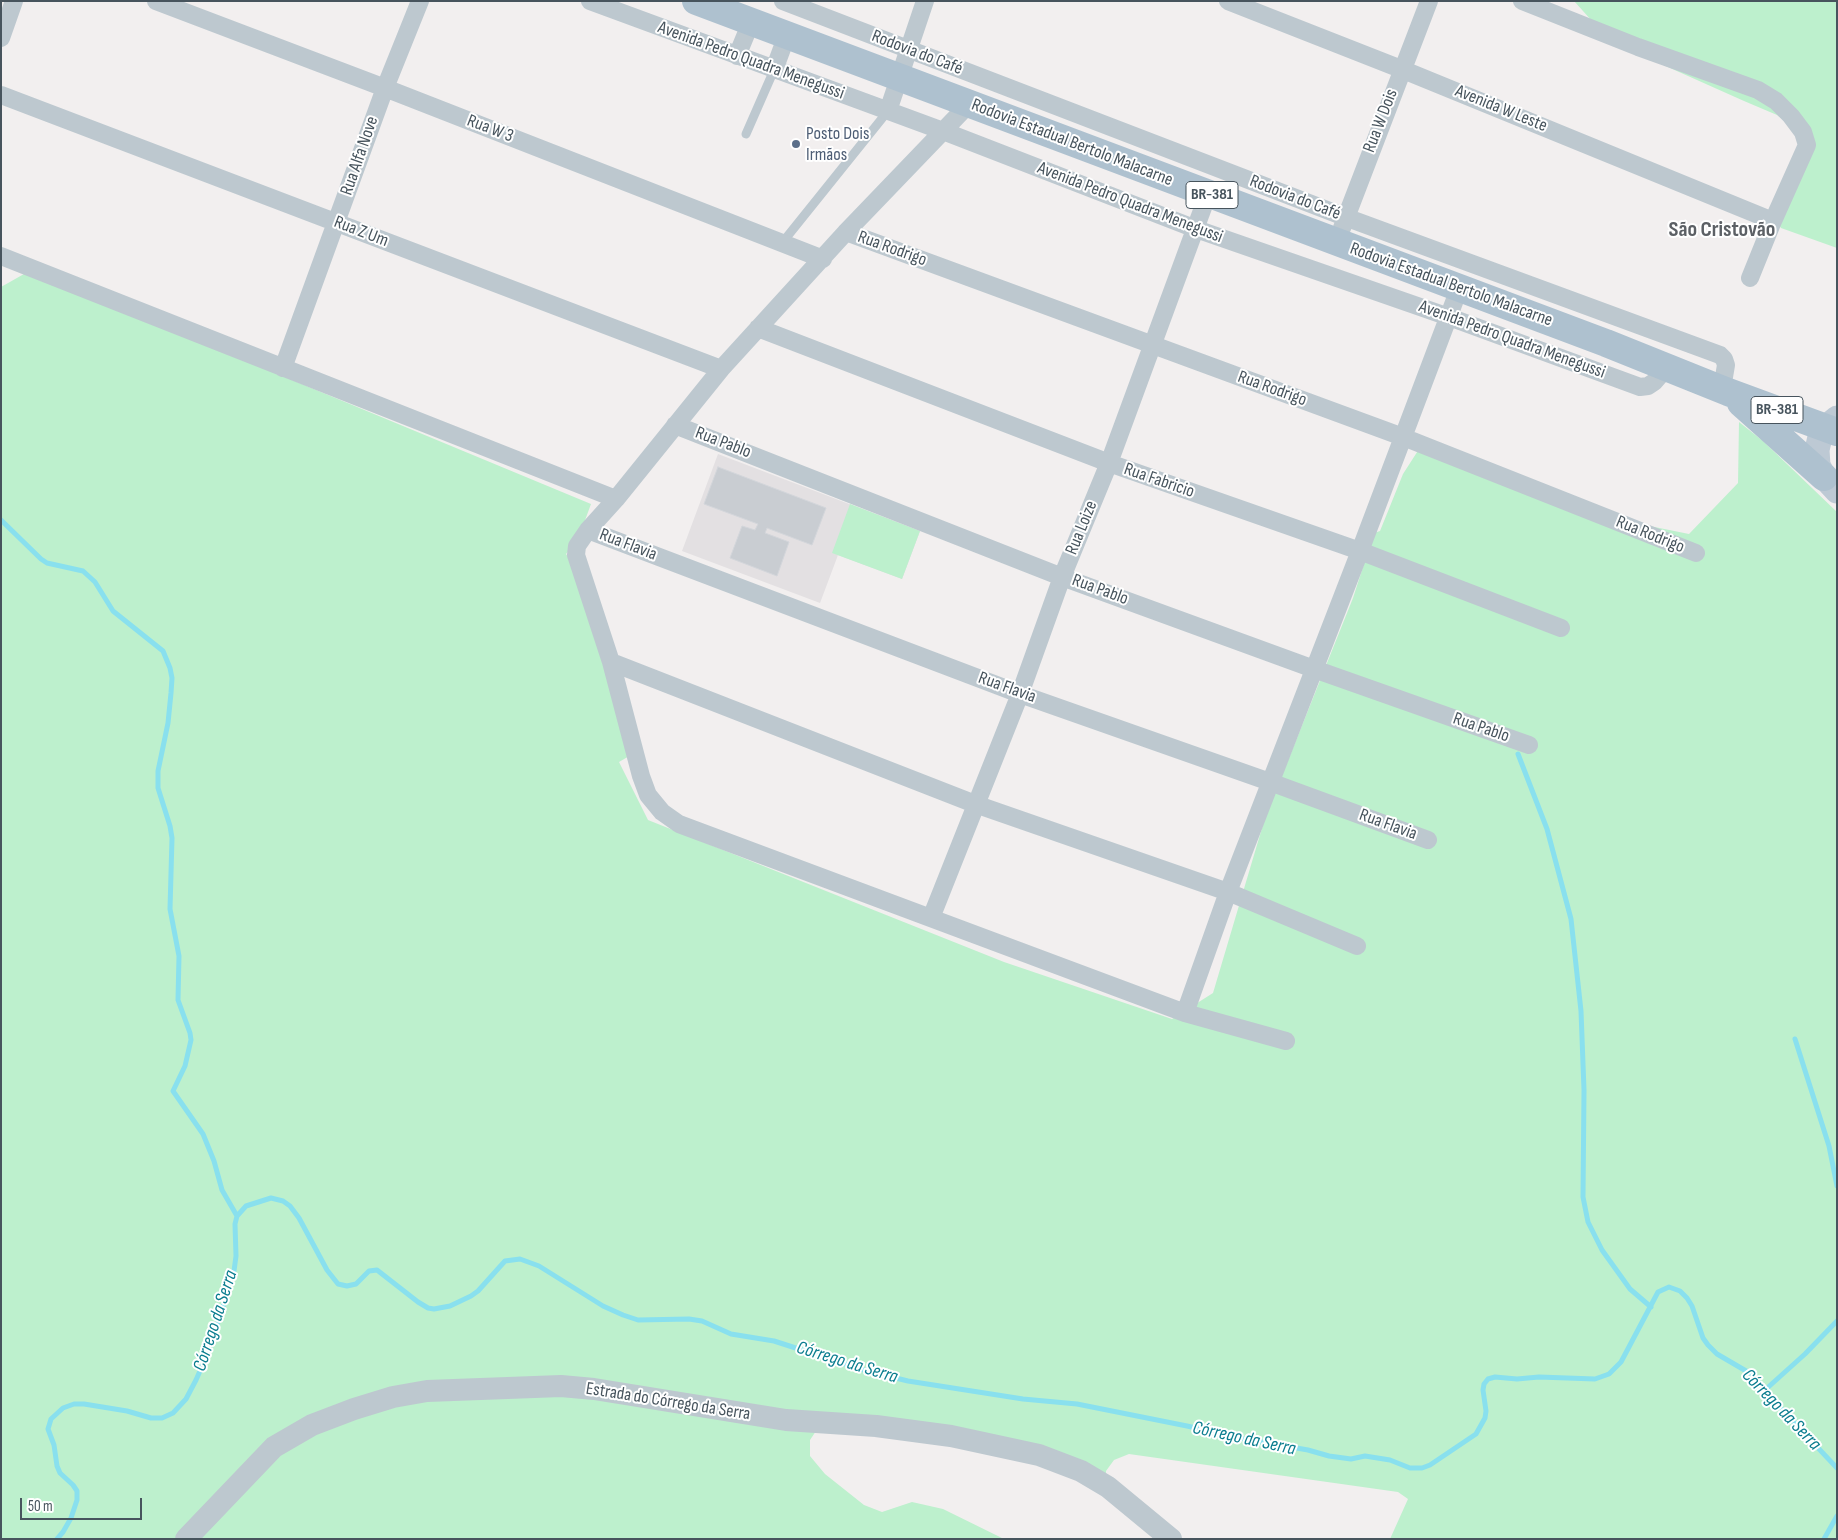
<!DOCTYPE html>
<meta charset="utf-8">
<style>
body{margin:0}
#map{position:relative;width:1838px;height:1540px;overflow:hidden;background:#f2efef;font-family:"Sofia Sans Condensed",sans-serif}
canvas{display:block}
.frame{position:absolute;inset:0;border:2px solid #47545d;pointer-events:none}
.scale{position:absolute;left:20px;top:1498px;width:122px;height:22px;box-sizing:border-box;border:2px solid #47545d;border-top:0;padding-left:6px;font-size:15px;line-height:18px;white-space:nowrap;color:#47545d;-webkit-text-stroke:4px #fff;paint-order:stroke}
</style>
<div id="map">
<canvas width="1838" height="1540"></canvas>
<div class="frame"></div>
<div class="scale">50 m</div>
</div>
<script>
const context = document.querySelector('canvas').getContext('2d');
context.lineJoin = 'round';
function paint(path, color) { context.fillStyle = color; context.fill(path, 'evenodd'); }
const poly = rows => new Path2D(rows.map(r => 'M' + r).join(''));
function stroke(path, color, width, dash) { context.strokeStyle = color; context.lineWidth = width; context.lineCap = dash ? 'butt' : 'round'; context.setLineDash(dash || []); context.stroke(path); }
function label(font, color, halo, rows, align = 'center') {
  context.font = font + ' "Sofia Sans Condensed",sans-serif'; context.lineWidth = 4; context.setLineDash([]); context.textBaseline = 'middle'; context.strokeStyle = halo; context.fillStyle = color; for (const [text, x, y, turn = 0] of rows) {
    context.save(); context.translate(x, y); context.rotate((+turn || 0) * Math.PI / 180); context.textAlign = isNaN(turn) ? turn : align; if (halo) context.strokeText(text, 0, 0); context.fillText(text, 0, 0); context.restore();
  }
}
paint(poly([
 [718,454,920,531,902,579,838,555,820,603,682,551]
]), '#e3e0e2');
paint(poly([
 [1574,1,1837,1,1837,248,1781,228,1775,219,1812,147,1793,128,1777,115,1744,101,1632,51,1601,31],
 [24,274,39,275,591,504,577,542,566,554,595,595,631,755,619,762,648,820,1004,962,1172,1019,1213,993,1265,818,1353,598,1374,533,1380,531,1403,474,1421,446,1630,522,1689,534,1738,483,1739,422,1763,441,1837,512,1837,1539,1390,1539,1408,1499,1398,1492,1129,1454,1114,1460,1106,1471,1106,1485,1061,1459,818,1428,810,1440,810,1456,825,1474,864,1505,882,1512,912,1502,943,1509,1004,1539,1,1539,1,287],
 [850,504,920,531,902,579,832,553]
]), '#bdf0cd');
stroke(poly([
 [1,520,41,559,47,563,83,571,95,582,113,611,163,651,170,668,172,678,171,693,168,723,158,771,158,788,170,826,172,838,170,909,179,956,178,1000,190,1033,191,1040,185,1066,173,1091,203,1134,214,1161,222,1190,237,1216],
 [1518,754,1547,829,1571,919,1581,1011,1584,1090,1583,1197,1588,1222,1602,1250,1630,1289,1651,1307],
 [1795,1039,1829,1146,1837,1186],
 [1765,1390,1805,1354,1837,1321],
 [57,1539,63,1532,71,1518,77,1500,77,1491,73,1485,60,1473,57,1466,54,1445,48,1429,51,1419,63,1408,74,1404,84,1404,127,1411,151,1418,162,1418,173,1413,186,1399,196,1380,207,1355,222,1310,234,1271,236,1256,235,1224,237,1216,246,1206,271,1198,283,1201,290,1206,299,1218,327,1270,338,1284,347,1286,356,1284,369,1271,377,1270,418,1302,428,1308,434,1309,450,1306,471,1296,478,1291,505,1261,520,1259,539,1266,603,1306,623,1315,638,1320,689,1319,702,1321,731,1334,774,1341,867,1371,908,1381,1023,1399,1077,1404,1187,1426,1245,1439,1308,1450,1329,1456,1351,1459,1365,1456,1390,1460,1410,1468,1422,1468,1430,1465,1476,1434,1485,1418,1486,1411,1483,1390,1484,1384,1488,1379,1495,1377,1517,1379,1539,1377,1595,1379,1609,1374,1621,1362,1658,1292,1669,1287,1680,1291,1687,1298,1692,1306,1703,1338,1708,1345,1717,1354,1753,1375,1773,1400,1837,1468],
 [1824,1539,1837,1516]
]), '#89e0ee', 5);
const building = poly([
 [718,467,826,508,812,545,767,528,765,533,789,542,777,576,730,558,742,526,755,530,758,524,704,504,718,467]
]);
paint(building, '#c9cdd2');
stroke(building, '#d3d6db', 1);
stroke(poly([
 [746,134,774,70],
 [782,243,888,111]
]), '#bdc8cf', 9);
stroke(poly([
 [156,1,385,88,823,259],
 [590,1,943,131,1196,229,1449,317,1640,387,1648,386,1654,382,1667,367],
 [783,1,1345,217,1720,355,1724,359,1726,365,1722,389],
 [1228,1,1401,69,1773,221],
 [1522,1,1638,47,1758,90,1776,101,1791,116,1803,132,1807,145,1773,221,1750,278],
 [1,38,14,1],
 [737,56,751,22],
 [774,70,787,35],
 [1,95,721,369],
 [969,104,846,232,721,369,616,499,588,530,577,546,576,555,611,662,641,776,648,795,662,812,679,824,1185,1013,1286,1041],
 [888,111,925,1],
 [1342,228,1429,1],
 [846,232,1403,437,1696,553],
 [1,256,616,499],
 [758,328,1109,463,1360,551,1561,628],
 [283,368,385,88,420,1],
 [675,425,1062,577,1314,669,1529,745],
 [588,530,1020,694,1270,782,1428,840],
 [611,662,975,804,1228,892,1357,946],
 [931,918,1020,694,1062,577,1109,463,1208,194],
 [1185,1013,1228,892,1360,551,1459,289]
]), '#bdc8cf', 18);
stroke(poly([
 [186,1539,274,1447,312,1425,354,1409,393,1397,427,1391,561,1386,594,1389,786,1420,876,1426,951,1436,1039,1455,1081,1471,1108,1487,1171,1539]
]), '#bdc8cf', 22);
stroke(poly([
 [1837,418,1825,428,1820,437,1817,450,1818,465,1824,477,1837,491]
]), '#bdc9d4', 25);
stroke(poly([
 [696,1,1606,343,1728,392,1837,432],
 [1741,403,1824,477]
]), '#aec1cf', 28);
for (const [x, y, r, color] of [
 [796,144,5,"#5c6f8a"]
]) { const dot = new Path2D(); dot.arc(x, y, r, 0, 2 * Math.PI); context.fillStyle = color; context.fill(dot); stroke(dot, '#fff', 2); }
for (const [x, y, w] of [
 [1212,195,52],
 [1777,410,52]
]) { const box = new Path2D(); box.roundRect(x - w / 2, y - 13.5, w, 27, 4); context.fillStyle = '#fff'; context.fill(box); stroke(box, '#47545d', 1); }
label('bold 16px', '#47545d', null, [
 ["BR-381",1212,195],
 ["BR-381",1777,410]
]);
label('18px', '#47545d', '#fff', [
 ["Rodovia do Café",917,53,21],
 ["Avenida Pedro Quadra Menegussi",751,61,20],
 ["Avenida W Leste",1501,109,22],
 ["Rua W Dois",1381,121,-69],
 ["Rua W 3",490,129,21],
 ["Rodovia Estadual Bertolo Malacarne",1072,143,21],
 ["Rua Alfa Nove",360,156,-71],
 ["Rodovia do Café",1295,198,21],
 ["Avenida Pedro Quadra Menegussi",1130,203,21],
 ["Rua Z Um",361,232,21],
 ["Rua Rodrigo",892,249,20],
 ["Rodovia Estadual Bertolo Malacarne",1451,285,20],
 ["Avenida Pedro Quadra Menegussi",1512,340,20],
 ["Rua Rodrigo",1272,389,20],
 ["Rua Pablo",723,443,21],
 ["Rua Fabricio",1159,481,19],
 ["Rua Loize",1082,528,-68],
 ["Rua Rodrigo",1650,535,22],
 ["Rua Flavia",628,545,21],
 ["Rua Pablo",1100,590,20],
 ["Rua Flavia",1007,688,20],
 ["Rua Pablo",1481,728,19],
 ["Rua Flavia",1388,825,20],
 ["Estrada do Córrego da Serra",668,1402,9]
]);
label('18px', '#4e5e75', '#fff', [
 ["Posto Dois",806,134],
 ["Irmãos",806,155]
], 'left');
label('italic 19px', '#0b7d8f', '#fff', [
 ["Córrego da Serra",216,1321,-72],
 ["Córrego da Serra",847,1363,17],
 ["Córrego da Serra",1781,1410,46],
 ["Córrego da Serra",1244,1439,12]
]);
label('bold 22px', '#5c6065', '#fff', [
 ["São Cristovão",1722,230]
]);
</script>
